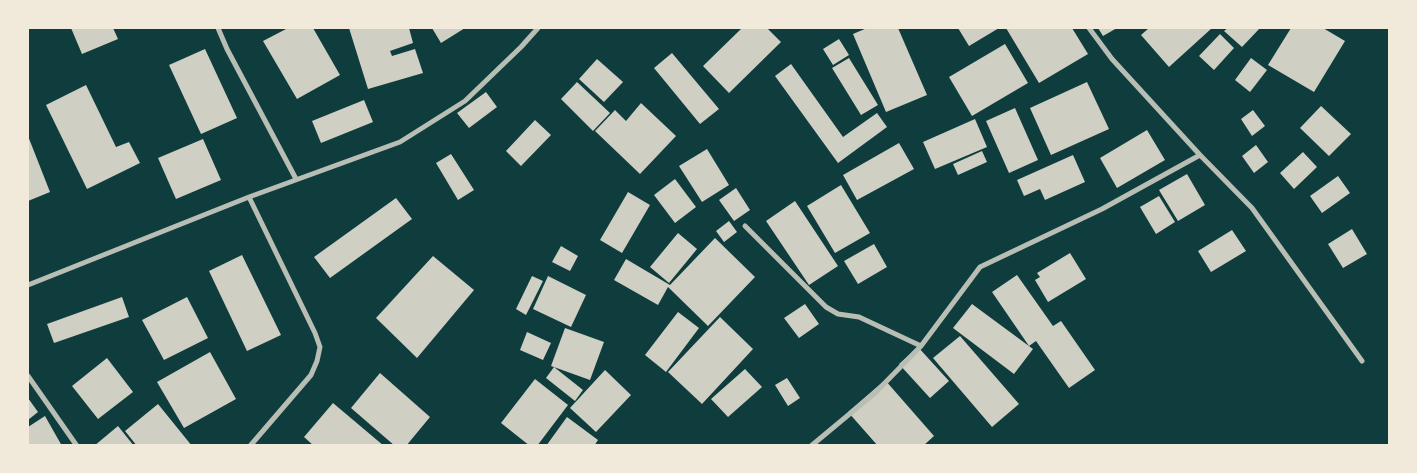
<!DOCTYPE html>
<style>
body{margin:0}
#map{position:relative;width:1417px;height:473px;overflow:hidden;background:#0f3d3e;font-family:Mulish,sans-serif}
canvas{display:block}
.frame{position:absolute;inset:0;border:29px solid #f1e9da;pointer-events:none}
</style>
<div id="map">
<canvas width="1417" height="473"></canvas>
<div class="frame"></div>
</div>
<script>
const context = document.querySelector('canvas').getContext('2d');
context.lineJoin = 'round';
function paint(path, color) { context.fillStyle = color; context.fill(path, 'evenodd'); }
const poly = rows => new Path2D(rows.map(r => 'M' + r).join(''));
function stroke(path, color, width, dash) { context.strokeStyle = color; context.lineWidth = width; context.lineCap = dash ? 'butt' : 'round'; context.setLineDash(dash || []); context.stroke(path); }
paint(poly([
 [71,28,113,28,118,39,82,54],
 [288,28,313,28,340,75,297,99,263,41],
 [349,28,409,28,413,43,390,51,392,56,415,49,423,73,368,89],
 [432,28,465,28,441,43],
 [742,28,767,28,781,42,729,93,703,66],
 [867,28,898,28,927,95,886,112,853,34],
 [958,28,999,28,969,46],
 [1006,28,1072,28,1088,54,1039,83],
 [1098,28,1117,28,1103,36],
 [1149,28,1212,28,1169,67,1141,35],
 [1228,28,1260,28,1242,47,1224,31],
 [1291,28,1323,28,1345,41,1314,92,1268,65],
 [1220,34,1234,48,1214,70,1199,56],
 [839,39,849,55,833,65,823,49],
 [1005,44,1028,83,972,116,949,77],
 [205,49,237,118,201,134,169,65],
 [672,53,719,109,700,124,654,68],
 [849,58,878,105,861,115,832,68],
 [1251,58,1267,70,1250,92,1235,80],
 [597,59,623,82,604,102,579,79],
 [791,64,843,137,877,113,887,127,838,163,775,76],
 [577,82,610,113,593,131,561,99],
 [1087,82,1109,129,1051,155,1030,108],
 [86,85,116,147,129,142,140,163,87,189,46,105],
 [486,92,497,107,469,128,457,113],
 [364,100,373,122,321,143,312,121],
 [641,103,676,136,640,174,595,131,615,110,626,121],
 [1321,106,1351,134,1329,156,1300,128],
 [1015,108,1038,160,1009,173,986,121],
 [1253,110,1265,126,1252,136,1241,119],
 [975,119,987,147,935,169,923,142],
 [535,120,551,135,521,166,506,151],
 [1147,130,1165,160,1117,188,1100,158],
 [28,136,50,192,28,201],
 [203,139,221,180,176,199,158,158],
 [899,143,914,169,857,200,843,175],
 [1256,145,1268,162,1254,173,1242,156],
 [707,149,729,185,702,202,679,166],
 [982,151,987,162,958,175,953,164],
 [1303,152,1317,167,1294,189,1280,173],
 [451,154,474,190,458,200,436,163],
 [1073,155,1085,182,1045,200,1040,189,1024,196,1017,180],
 [1187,174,1205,205,1178,221,1159,190],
 [1338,176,1350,193,1322,213,1310,196],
 [675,179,696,207,675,223,654,195],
 [841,185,870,233,835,253,807,206],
 [736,188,750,210,734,221,719,200],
 [628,192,650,205,622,253,600,240],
 [1159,196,1175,222,1156,234,1140,207],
 [396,198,412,219,330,278,314,257],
 [795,201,838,266,809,285,766,221],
 [729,221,737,232,724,242,716,231],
 [1352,229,1367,254,1343,268,1328,244],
 [1232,230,1246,251,1211,272,1198,251],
 [678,233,697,249,669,283,650,267],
 [715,238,755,277,708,326,668,287,658,305,614,280,626,259,670,285],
 [874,244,887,267,858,284,844,261],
 [561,246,578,256,570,271,552,262],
 [1070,253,1086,279,1048,302,1035,280,1040,277,1037,273],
 [242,255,281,335,247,351,209,271],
 [433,256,474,290,417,358,376,318],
 [1017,275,1053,326,1061,321,1095,370,1069,388,1036,341,1029,346,992,292],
 [532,276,543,281,526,315,516,309],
 [548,276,586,295,571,327,533,309],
 [122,297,129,317,54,343,47,324],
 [187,297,208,338,164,360,142,320],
 [805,304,819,324,799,338,784,318],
 [972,304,1033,349,1014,374,953,328],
 [678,312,699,328,666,372,645,355],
 [720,317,753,349,702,404,668,372],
 [565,328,604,342,590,380,551,366],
 [527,332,551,343,543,360,520,350],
 [960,336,1019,404,992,427,933,358],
 [918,347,949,381,930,398,899,364],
 [210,352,236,399,184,428,157,382],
 [107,358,133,392,98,419,72,386],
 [554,367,583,390,575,401,546,378],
 [745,369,762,387,728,417,711,399],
 [605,370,631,395,596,432,570,408],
 [380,373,430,417,406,446,395,446,351,408],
 [787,378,800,398,788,406,775,385],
 [535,379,568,405,537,446,530,446,501,423],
 [885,380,934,436,923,446,878,446,848,412],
 [28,398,38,412,28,420],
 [333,403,384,446,314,446,304,437],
 [158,404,192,446,137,446,125,431],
 [45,416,62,446,28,446,28,427],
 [567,417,598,440,594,446,546,446],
 [118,426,134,446,94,446]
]), '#cfcfc3');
stroke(poly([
 [218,28,227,49,296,179],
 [1089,28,1112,59,1200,155,1252,208,1362,361],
 [249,197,315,333,320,347,317,361,311,375,250,446],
 [745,226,826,307,838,314,859,317,921,346],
 [28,285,249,197,400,142,465,101,521,47,538,28],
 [28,376,77,446],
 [811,446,876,392,921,346,980,267,1102,209,1200,155]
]), '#b8beb3', 5);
</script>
